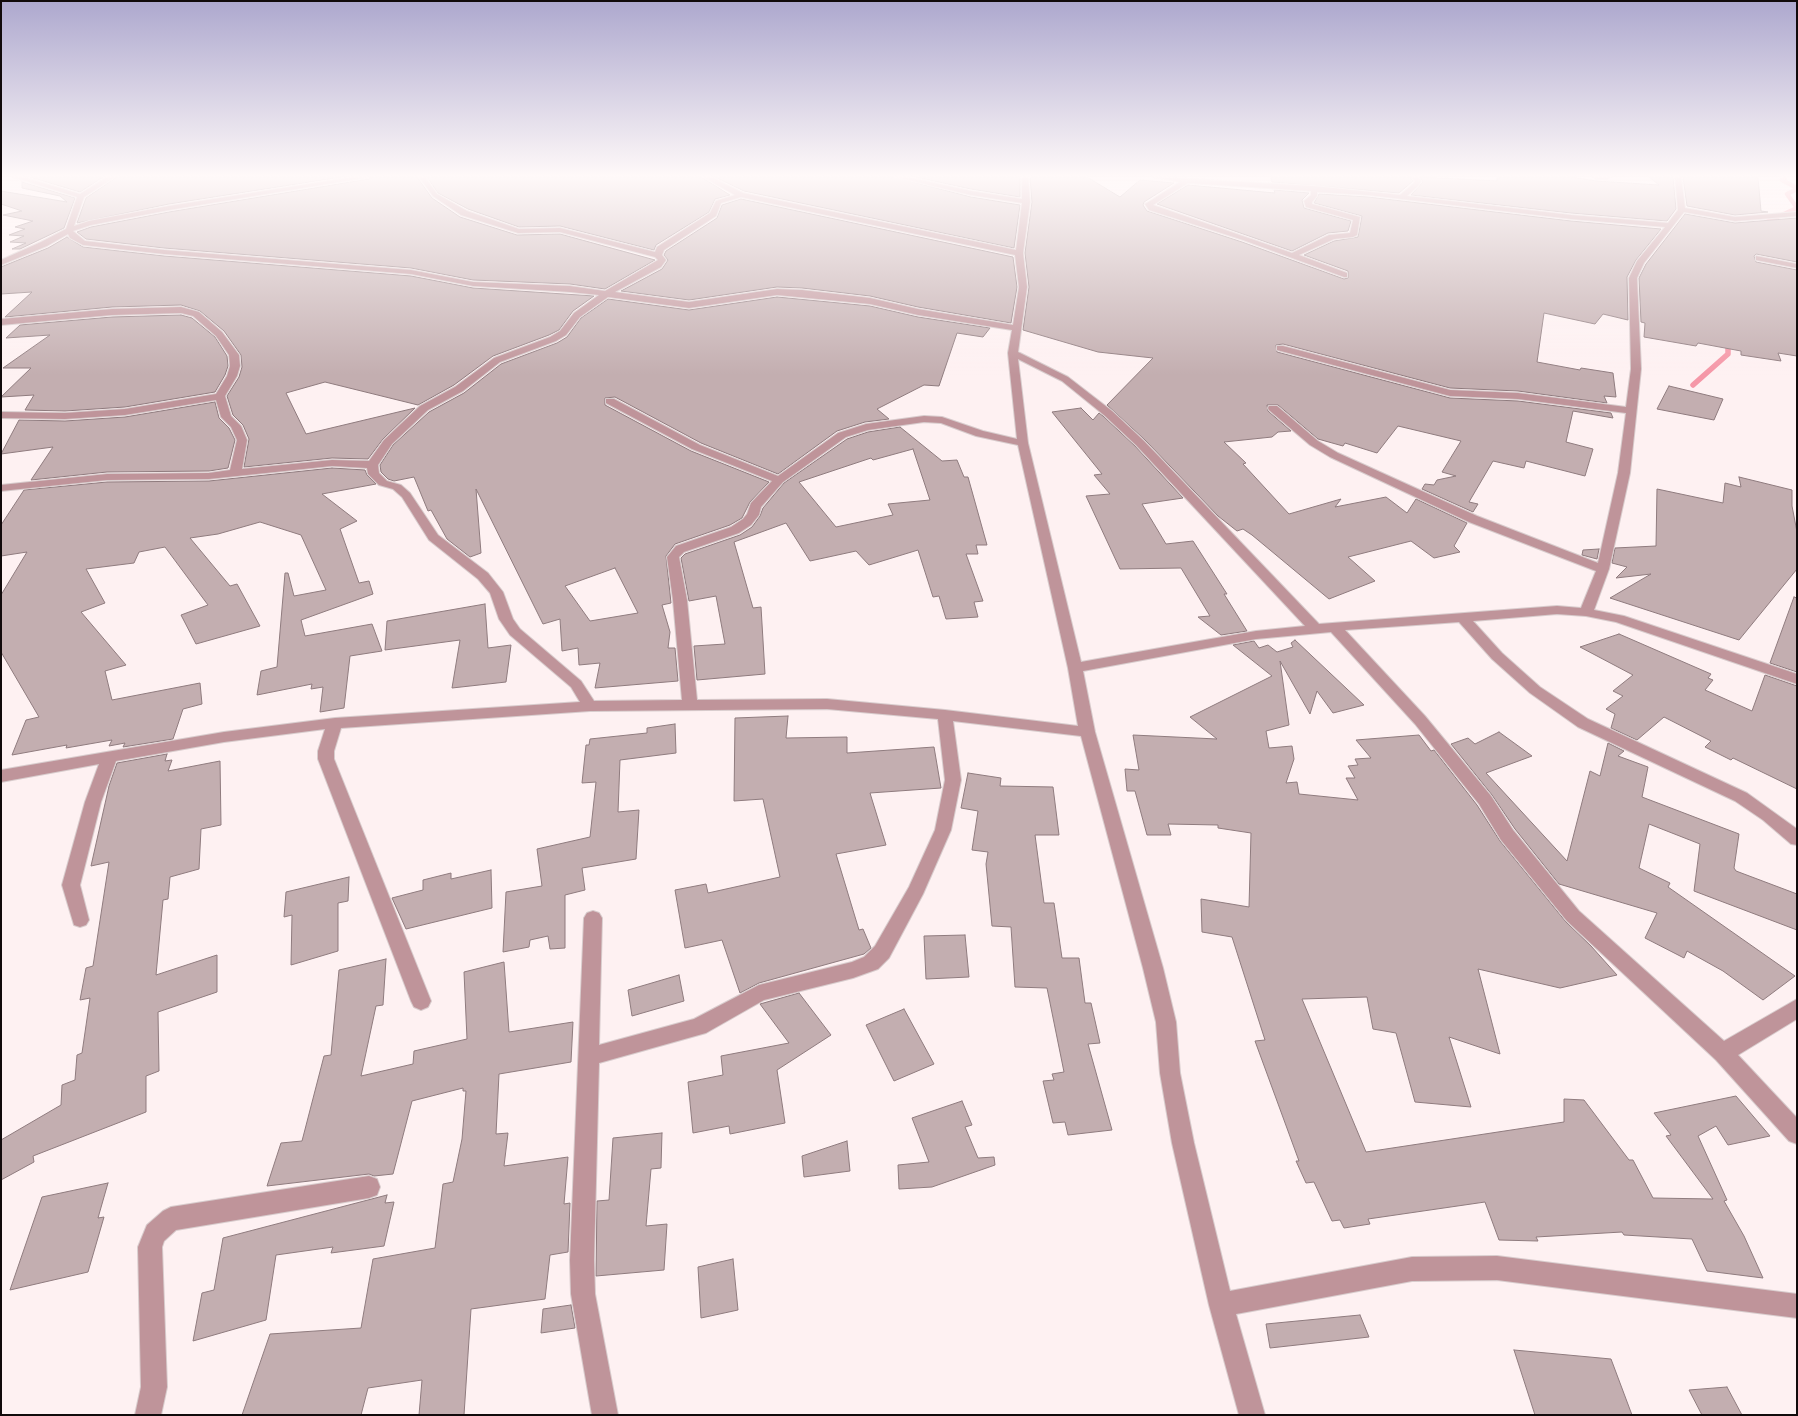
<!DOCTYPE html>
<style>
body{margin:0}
#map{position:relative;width:1798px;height:1416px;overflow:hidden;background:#fef1f2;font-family:Lora,serif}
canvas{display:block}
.frame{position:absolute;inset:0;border:2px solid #110a0b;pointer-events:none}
</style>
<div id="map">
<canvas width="1798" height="1416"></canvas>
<div class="frame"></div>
</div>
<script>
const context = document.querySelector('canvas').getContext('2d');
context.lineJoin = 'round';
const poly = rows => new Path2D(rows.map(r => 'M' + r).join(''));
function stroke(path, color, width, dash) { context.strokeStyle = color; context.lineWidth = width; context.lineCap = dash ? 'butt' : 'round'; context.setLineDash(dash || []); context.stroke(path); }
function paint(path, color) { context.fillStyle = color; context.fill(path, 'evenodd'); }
stroke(poly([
 [1785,177,1782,180,1797,188],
 [1760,225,1797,208,1787,194,1797,189]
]), '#f597a7', 4.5);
stroke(poly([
 [1693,385,1728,354,1728,338]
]), '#f597a7', 5.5);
const building = poly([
 [30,177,103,177,80,192,30,177],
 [117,177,341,177,169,204,77,223,86,198,117,177],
 [371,177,417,177,432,198,460,217,517,235,560,234,655,260,605,289,570,284,473,280,411,268,164,248,86,239,77,232,91,227,169,212,369,179,371,177],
 [427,177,701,177,730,195,715,199,709,212,656,245,654,250,560,226,519,227,468,209,438,193,427,177],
 [715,177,893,177,971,197,1020,205,1014,248,744,191,715,177],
 [916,177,1020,177,1020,197,971,189,916,177],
 [1030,177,1087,177,1120,197,1140,180,1174,183,1144,202,1143,205,1147,211,1242,242,1344,279,1348,278,1348,271,1304,255,1334,241,1358,237,1362,216,1314,203,1319,194,1368,197,1571,221,1661,229,1636,260,1627,277,1628,320,1603,314,1595,324,1544,313,1537,362,1580,370,1581,368,1613,373,1616,397,1604,396,1607,403,1518,391,1450,388,1283,344,1276,345,1277,352,1450,398,1518,401,1611,413,1613,418,1573,411,1566,442,1593,449,1585,476,1526,461,1524,468,1493,461,1469,502,1478,504,1473,512,1422,489,1425,484,1434,485,1437,480,1456,476,1442,472,1461,441,1398,426,1377,453,1345,443,1343,446,1318,439,1278,405,1267,405,1268,411,1291,431,1278,432,1272,437,1224,442,1246,463,1243,464,1289,514,1341,499,1335,507,1386,497,1407,513,1416,499,1467,523,1454,546,1460,552,1434,558,1411,541,1348,557,1375,581,1329,599,1252,535,1243,529,1237,531,1218,516,1145,440,1107,405,1153,358,1098,352,1023,330,1029,287,1025,253,1032,202,1030,177],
 [1271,177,1410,177,1413,181,1399,193,1272,182,1271,177],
 [1420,177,1497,181,1497,177,1572,177,1596,181,1659,185,1649,177,1673,177,1676,209,1667,221,1571,213,1411,195,1423,182,1420,177],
 [1683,177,1758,177,1761,211,1768,212,1735,215,1687,206,1683,177],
 [22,182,75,198,64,228,20,249,12,249,26,243,10,242,24,236,9,235,25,229,15,227,33,221,3,215,22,211,1,204,1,191,67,202,60,196,22,188,22,182],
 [1188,185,1275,193,1274,190,1309,193,1302,200,1304,208,1351,221,1348,231,1328,233,1292,251,1157,204,1188,185],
 [741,199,1013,257,1017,287,1011,323,918,307,870,296,802,288,777,287,689,300,621,291,662,269,668,260,664,255,666,251,717,218,722,205,741,199],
 [1685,214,1735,223,1797,218,1797,262,1756,254,1754,256,1756,262,1797,270,1797,356,1778,353,1781,361,1741,355,1741,351,1698,343,1696,346,1644,337,1645,323,1641,322,1639,278,1646,264,1685,214],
 [67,237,83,247,164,256,411,276,473,288,594,296,573,311,559,330,549,335,493,356,454,385,418,405,325,382,286,393,306,434,415,408,383,439,368,459,332,458,244,467,249,439,243,425,233,415,227,396,239,377,242,367,241,355,224,331,200,311,181,305,112,307,5,317,32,292,1,294,1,267,48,248,67,237],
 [777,297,870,306,918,317,990,328,983,337,957,333,939,386,924,385,877,409,889,419,865,422,837,431,778,474,701,443,615,397,605,398,605,405,691,451,769,482,750,502,742,518,730,525,675,544,666,556,671,603,662,605,670,632,668,648,675,648,678,681,595,688,600,663,579,665,578,648,562,651,560,619,543,624,476,489,481,553,470,557,447,539,431,510,428,511,414,477,394,481,388,479,381,472,380,465,393,445,429,412,464,393,501,364,557,343,567,337,581,318,608,299,689,310,777,297],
 [615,568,638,613,590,621,565,586,615,568],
 [181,315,192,318,215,337,227,356,228,366,225,375,215,392,125,407,65,411,25,410,34,395,1,397,31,368,3,368,50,335,6,338,20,325,112,317,181,315],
 [1669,386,1723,399,1714,420,1657,409,1669,386],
 [215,402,219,418,229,428,235,440,228,468,209,471,107,472,31,480,53,447,1,454,19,420,65,421,125,417,215,402],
 [1081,408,1093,420,1099,413,1103,416,1135,446,1183,498,1142,504,1166,544,1193,541,1227,594,1224,594,1247,631,1221,635,1198,617,1210,616,1181,568,1120,569,1086,496,1110,494,1094,475,1102,474,1052,412,1081,408],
 [900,427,942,461,957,460,964,477,968,477,987,545,976,545,978,554,966,554,983,601,974,602,978,617,946,619,939,596,933,597,918,550,869,565,856,551,810,561,786,523,734,542,753,608,761,607,765,674,697,680,694,646,725,644,716,596,689,601,681,558,685,554,740,535,752,527,760,516,763,508,784,483,847,439,868,432,900,427],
 [913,449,930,500,888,504,893,515,836,527,799,482,871,458,873,460,913,449],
 [332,468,365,470,367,475,376,484,322,494,357,521,340,529,359,583,369,581,373,594,301,620,305,636,372,624,382,651,350,656,344,708,320,712,323,687,311,689,312,684,257,695,261,671,277,667,285,573,288,573,294,596,326,590,301,535,260,522,218,534,190,538,230,586,237,584,260,626,196,644,181,615,208,605,165,547,139,552,134,563,86,569,105,603,81,612,126,665,105,671,112,700,200,683,202,704,183,709,173,739,123,747,125,743,109,746,112,740,66,748,67,745,12,755,26,720,39,717,1,652,1,595,27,552,1,556,1,525,24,490,107,482,209,481,332,468],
 [1739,477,1792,490,1792,506,1797,532,1797,569,1739,640,1610,598,1651,574,1616,578,1627,567,1612,563,1615,548,1656,546,1657,489,1723,503,1725,483,1741,487,1739,477],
 [1599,549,1597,559,1582,555,1583,550,1599,549],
 [1794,597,1797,598,1797,672,1770,663,1794,597],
 [485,604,488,648,511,645,506,682,452,688,460,640,385,650,387,621,485,604],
 [1619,634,1711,674,1708,678,1713,680,1705,690,1752,711,1765,675,1797,686,1797,789,1733,758,1731,760,1705,747,1711,741,1664,717,1637,740,1611,728,1615,714,1606,709,1623,696,1613,691,1633,675,1580,647,1619,634],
 [1295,640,1364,705,1333,713,1317,691,1310,714,1280,661,1289,725,1266,731,1269,748,1292,746,1294,759,1286,783,1297,782,1299,794,1358,800,1346,778,1355,778,1348,766,1358,765,1355,759,1371,758,1356,740,1419,735,1431,751,1434,750,1477,805,1500,841,1566,922,1591,946,1617,975,1560,988,1478,969,1500,1054,1449,1037,1471,1107,1415,1102,1396,1033,1373,1029,1367,997,1302,999,1366,1152,1564,1122,1564,1099,1584,1100,1629,1160,1633,1160,1653,1198,1713,1199,1666,1136,1671,1135,1654,1113,1736,1096,1770,1136,1728,1145,1716,1126,1698,1136,1727,1200,1724,1201,1744,1236,1763,1278,1707,1271,1692,1239,1624,1235,1622,1232,1536,1237,1538,1241,1499,1240,1485,1202,1368,1219,1370,1224,1344,1228,1340,1220,1332,1221,1314,1182,1306,1183,1296,1161,1299,1161,1255,1041,1265,1040,1232,937,1202,932,1201,899,1249,907,1251,833,1218,828,1218,825,1168,824,1171,835,1147,835,1135,791,1127,791,1125,769,1139,770,1133,735,1217,739,1190,717,1272,676,1233,645,1254,641,1259,648,1268,645,1277,652,1293,647,1291,643,1295,640],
 [788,716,786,738,847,737,847,753,934,747,941,788,870,793,886,845,836,854,859,930,863,929,871,948,864,954,759,983,740,993,722,940,685,948,675,890,706,884,708,893,780,877,763,799,734,801,735,718,788,716],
 [675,724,676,753,620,760,618,812,639,810,636,859,582,868,585,890,565,895,565,948,550,949,548,936,530,940,529,947,503,952,506,892,542,886,537,849,590,837,596,782,582,783,586,745,589,745,590,739,647,733,647,728,675,724],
 [1499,732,1532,756,1486,773,1567,861,1590,771,1600,776,1608,743,1624,751,1618,756,1648,767,1642,797,1739,834,1734,868,1736,871,1797,894,1797,930,1694,891,1700,844,1649,824,1639,868,1670,883,1668,887,1795,976,1763,1000,1723,971,1687,951,1684,958,1645,938,1657,913,1559,884,1515,829,1492,795,1451,744,1468,738,1475,744,1499,732],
 [167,754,165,761,172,760,168,771,220,761,221,825,201,829,199,869,170,877,168,899,163,900,156,975,217,955,217,992,158,1012,159,1071,146,1076,146,1112,33,1156,34,1162,1,1180,1,1140,61,1105,62,1085,75,1080,77,1055,82,1053,90,998,80,1000,86,968,93,966,109,862,91,866,109,786,117,763,167,754],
 [968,773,1001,778,1000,786,1053,787,1059,835,1035,835,1044,903,1054,903,1062,958,1079,958,1085,1003,1091,1003,1100,1043,1088,1044,1112,1130,1068,1135,1065,1122,1053,1123,1043,1081,1054,1080,1052,1074,1064,1072,1047,988,1015,987,1011,927,992,926,986,864,988,852,972,850,978,811,961,808,968,773],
 [491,870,492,908,406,929,392,898,423,890,423,880,451,873,451,879,491,870],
 [349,877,348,901,338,903,338,951,291,965,292,915,284,917,286,892,349,877],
 [965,935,969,977,926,979,924,936,965,935],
 [386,959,383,1005,376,1006,361,1076,413,1064,414,1051,467,1039,464,972,504,962,509,1032,573,1022,571,1062,499,1074,496,1134,508,1133,504,1166,568,1157,564,1204,570,1203,568,1252,550,1255,545,1299,471,1309,464,1415,419,1415,422,1380,368,1388,361,1415,242,1415,270,1334,361,1328,373,1259,435,1248,443,1184,453,1182,462,1139,466,1091,463,1091,463,1088,412,1101,393,1174,374,1176,369,1174,267,1186,281,1143,302,1141,324,1056,331,1055,339,970,386,959],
 [679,975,684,1001,632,1016,628,990,679,975],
 [799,993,831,1035,777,1070,785,1123,730,1134,729,1126,693,1133,688,1082,723,1075,721,1056,789,1043,760,1004,799,993],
 [904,1009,934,1064,894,1081,866,1025,904,1009],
 [962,1101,972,1125,965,1127,978,1158,994,1157,995,1165,932,1187,899,1189,898,1165,929,1162,912,1118,962,1101],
 [662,1133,661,1168,651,1169,646,1226,667,1224,664,1270,596,1276,597,1201,609,1200,613,1138,662,1133],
 [847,1141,850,1171,804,1177,802,1156,847,1141],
 [108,1183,98,1218,104,1217,88,1272,10,1290,42,1197,108,1183],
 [387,1195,385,1203,394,1202,384,1246,331,1253,333,1247,276,1255,266,1320,193,1341,202,1293,214,1290,223,1238,387,1195],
 [733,1259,738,1310,701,1318,698,1267,733,1259],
 [571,1305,575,1328,541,1333,543,1309,571,1305],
 [1360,1315,1369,1337,1270,1348,1266,1324,1360,1315],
 [1514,1350,1611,1359,1632,1415,1535,1415,1514,1350],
 [1727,1387,1742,1415,1702,1415,1689,1390,1727,1387]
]);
paint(building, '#c3aeb0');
stroke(building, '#8f7b7e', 1);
const minor = poly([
 [13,177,23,177,80,194,107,177,115,177,84,197,74,226,89,221,169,206,353,177,369,177,169,210,91,225,73,231,85,241,164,250,411,270,473,282,570,286,605,291,658,260,655,257,560,232,518,233,461,215,433,196,419,177,425,177,437,194,467,211,519,229,560,228,655,252,657,247,710,213,716,201,735,195,703,177,711,177,743,193,1016,250,1022,203,971,195,895,177,907,177,971,191,1022,199,1022,177,1028,177,1030,202,1023,253,1027,287,1018,352,1068,377,1112,411,1144,441,1319,624,1557,606,1581,608,1596,571,1469,522,1330,457,1310,445,1269,410,1268,408,1269,406,1277,406,1318,441,1338,453,1477,516,1598,563,1618,473,1626,413,1518,399,1450,396,1277,350,1277,346,1283,346,1450,390,1518,393,1626,407,1631,369,1629,278,1637,261,1665,227,1571,219,1368,195,1317,192,1317,196,1312,202,1312,204,1360,217,1357,235,1353,237,1334,239,1299,255,1347,273,1347,277,1344,277,1243,240,1149,210,1145,204,1147,203,1180,182,1154,177,1314,186,1400,195,1412,185,1415,181,1412,177,1418,177,1421,181,1418,186,1407,196,1571,215,1668,223,1678,210,1675,177,1681,177,1685,208,1735,217,1797,212,1797,216,1735,221,1684,212,1644,263,1637,278,1641,369,1630,473,1609,569,1594,610,1624,616,1797,674,1797,684,1616,622,1586,616,1557,614,1473,621,1502,653,1540,687,1588,719,1747,793,1797,829,1797,845,1791,844,1763,820,1735,801,1578,727,1530,693,1492,659,1459,622,1345,630,1425,716,1491,796,1513,830,1579,911,1724,1041,1797,999,1797,1019,1738,1055,1797,1118,1797,1144,1789,1141,1716,1060,1567,921,1501,840,1479,804,1415,724,1331,632,1256,639,1083,671,1095,732,1163,968,1176,1022,1180,1073,1194,1143,1230,1291,1412,1257,1497,1256,1797,1294,1797,1318,1497,1280,1412,1281,1236,1314,1265,1415,1239,1415,1209,1305,1172,1143,1160,1073,1156,1022,1143,968,1081,736,953,721,961,780,951,830,923,894,889,958,878,969,853,978,764,1000,706,1033,599,1063,594,1260,595,1294,618,1415,592,1415,571,1294,570,1260,584,918,587,913,593,911,599,913,602,918,599,1045,694,1019,759,985,852,962,864,957,875,946,909,887,935,830,945,780,938,719,827,709,590,711,341,728,334,751,334,759,431,1001,428,1007,421,1010,414,1007,411,1001,318,759,318,751,325,729,224,742,116,761,101,802,80,885,89,920,86,925,80,927,74,925,62,885,85,802,99,764,1,782,1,770,224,732,335,718,580,702,571,687,510,635,499,619,490,593,478,579,429,540,402,497,393,489,379,485,368,474,367,468,332,466,209,479,107,480,1,491,1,485,107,474,209,473,230,470,237,440,231,427,221,417,216,400,125,415,65,419,1,418,1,412,65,413,125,409,216,394,227,376,230,366,229,355,216,336,193,316,181,313,112,315,1,325,1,319,112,309,181,307,199,312,222,332,239,355,240,366,237,376,225,396,231,416,241,426,247,440,242,469,332,460,369,461,384,440,420,406,455,387,494,358,550,337,560,331,574,313,599,295,570,292,473,286,411,274,164,254,83,245,70,238,68,234,47,246,1,265,1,260,41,242,66,229,77,197,13,177],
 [1188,183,1311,191,1311,195,1304,201,1306,207,1353,220,1350,233,1329,235,1292,253,1153,205,1188,183],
 [741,197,1015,255,1019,287,1013,325,918,309,870,298,802,290,777,289,689,302,615,292,661,267,666,260,662,255,664,250,716,216,721,203,741,197],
 [777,295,870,304,918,315,1012,330,1008,353,1017,439,983,431,942,417,924,416,866,424,838,433,778,476,700,445,614,399,606,399,606,403,692,449,772,481,751,503,747,514,743,519,731,527,676,546,667,557,673,600,682,700,594,701,581,681,520,629,513,619,503,592,488,573,438,535,410,493,401,485,387,481,379,473,378,465,392,444,428,410,463,391,500,362,556,341,566,335,580,317,608,297,689,308,777,295],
 [1018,359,1062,381,1104,415,1136,445,1305,626,1256,631,1081,662,1028,443,1018,359],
 [924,422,941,423,976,436,1018,445,1068,668,1078,726,945,710,827,699,697,700,687,600,679,557,684,552,739,533,751,525,759,515,761,507,783,482,846,437,868,430,924,422],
 [1593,177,1611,177,1608,179,1596,179,1593,177],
 [1756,256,1797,264,1797,268,1756,260,1756,256],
 [369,1176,377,1179,380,1187,377,1195,369,1198,176,1230,164,1241,162,1247,167,1387,161,1415,135,1415,141,1387,138,1247,147,1225,163,1211,171,1207,369,1176]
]);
stroke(minor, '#d8cccd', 2);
paint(minor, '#bf949a');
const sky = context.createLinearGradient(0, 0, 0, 375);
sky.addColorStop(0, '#ada8ce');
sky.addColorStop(0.47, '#fff9f9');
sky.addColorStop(1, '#fff9f900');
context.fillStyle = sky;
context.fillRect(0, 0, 1798, 375);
</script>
